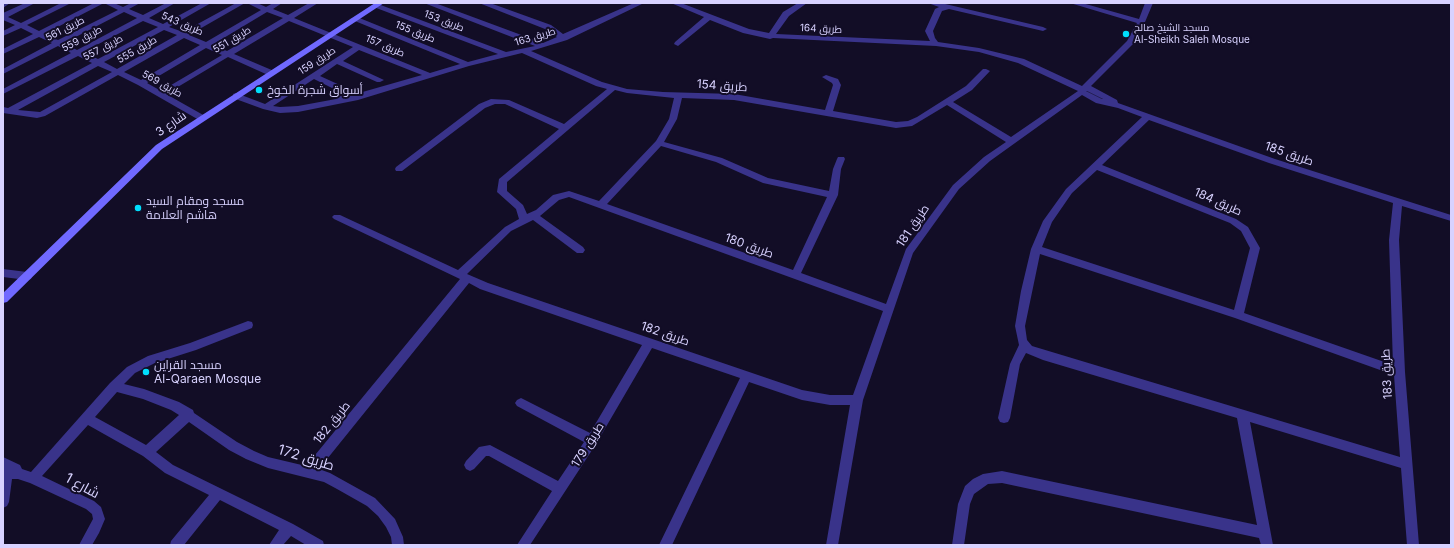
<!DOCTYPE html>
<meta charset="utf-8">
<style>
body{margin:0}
#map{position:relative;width:1454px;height:548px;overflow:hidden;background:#120d26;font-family:Inter,sans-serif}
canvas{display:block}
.frame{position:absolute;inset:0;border:4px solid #d8d2ff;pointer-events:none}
</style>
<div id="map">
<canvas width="1454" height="548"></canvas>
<div class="frame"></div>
</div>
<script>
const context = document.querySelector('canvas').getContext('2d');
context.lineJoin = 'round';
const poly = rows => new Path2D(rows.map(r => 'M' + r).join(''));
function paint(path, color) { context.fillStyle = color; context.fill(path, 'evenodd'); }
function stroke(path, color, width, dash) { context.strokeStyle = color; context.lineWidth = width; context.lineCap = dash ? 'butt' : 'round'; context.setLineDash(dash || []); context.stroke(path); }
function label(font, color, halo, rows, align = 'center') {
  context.font = font + ' Inter,Cairo,sans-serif'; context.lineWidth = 4; context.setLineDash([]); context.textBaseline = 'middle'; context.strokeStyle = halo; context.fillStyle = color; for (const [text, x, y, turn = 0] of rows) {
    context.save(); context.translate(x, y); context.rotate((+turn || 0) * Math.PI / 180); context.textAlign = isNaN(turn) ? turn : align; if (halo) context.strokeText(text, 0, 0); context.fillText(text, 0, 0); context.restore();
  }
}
paint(poly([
 [3,3,10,3,3,8,3,3],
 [25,3,35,3,8,17,21,23,61,3,71,3,27,25,39,31,94,3,104,3,44,34,58,40,118,10,104,3,114,3,123,7,131,3,140,3,129,9,143,15,166,3,175,3,149,18,163,24,202,3,211,3,169,27,183,32,236,3,245,3,189,35,206,42,261,10,247,3,257,3,266,7,273,3,282,3,273,9,288,15,309,3,318,3,294,18,430,73,460,64,350,19,357,17,468,62,498,54,371,6,378,4,506,52,535,46,424,3,435,3,543,43,557,37,545,29,479,3,490,3,551,25,563,34,634,3,644,3,567,40,531,51,602,82,627,89,663,92,734,94,825,110,833,85,832,83,822,77,826,75,838,79,841,85,833,111,896,122,908,121,917,117,966,86,983,69,986,69,990,71,972,90,953,102,1011,137,1078,91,1018,63,979,52,936,46,773,38,770,39,743,33,710,20,678,46,674,44,675,42,704,17,671,3,681,3,749,29,769,33,783,12,798,3,807,3,789,16,776,34,930,41,925,31,935,9,939,7,928,3,941,3,1043,27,1047,29,1043,31,949,9,942,11,933,31,935,38,938,42,979,48,1024,59,1082,86,1127,41,1137,23,1070,3,1082,3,1139,19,1145,3,1153,3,1145,22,1133,44,1091,86,1117,100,1118,103,1275,159,1451,215,1451,221,1402,206,1399,240,1405,372,1419,545,1407,545,1401,468,1250,422,1273,545,1261,545,1259,538,1002,483,988,484,974,494,970,504,964,545,952,545,958,504,965,486,973,479,983,474,1002,471,1257,525,1237,418,1043,360,1026,353,1020,364,1010,418,1008,422,1004,423,1000,422,998,418,1010,364,1019,345,1015,326,1021,291,1031,249,1043,221,1066,189,1142,117,1118,108,1096,103,1082,95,990,161,959,189,913,253,863,400,838,545,826,545,850,405,830,405,802,400,749,382,672,545,659,545,740,378,652,348,596,444,530,545,517,545,552,491,489,456,486,456,474,469,470,471,466,469,464,465,466,461,479,447,490,445,558,481,584,442,517,406,515,403,517,400,521,398,525,400,590,433,642,345,480,289,469,283,319,469,330,473,375,498,395,519,403,537,404,545,392,545,391,537,386,527,378,516,367,506,337,489,324,482,268,468,246,459,229,450,189,422,156,452,173,465,293,524,323,541,324,545,306,545,291,536,283,545,269,545,279,530,220,500,184,545,170,545,171,541,209,495,165,473,143,456,88,425,42,476,94,501,101,507,105,519,99,533,92,545,79,545,93,519,92,514,86,509,30,483,18,479,12,479,9,502,7,506,3,508,3,457,20,465,22,469,31,472,110,383,127,367,148,356,190,343,248,321,252,322,253,325,252,328,196,350,155,363,135,373,124,384,144,389,179,402,193,410,194,413,237,442,254,451,268,457,306,466,460,279,334,219,332,217,334,215,340,215,458,270,505,227,519,219,516,209,497,192,499,179,559,129,505,104,495,104,485,108,402,171,396,171,395,169,396,167,479,104,491,99,509,100,564,124,607,89,596,86,522,53,469,66,358,100,298,112,280,113,263,109,233,98,233,94,236,93,265,104,353,47,289,21,234,54,274,71,274,75,268,75,228,57,166,94,205,116,205,120,199,120,138,85,118,75,45,116,37,118,3,113,3,107,8,108,92,63,78,56,3,94,3,89,71,53,58,46,3,74,3,69,52,43,39,37,3,54,3,49,33,34,21,28,3,36,3,31,15,25,3,20,3,13,25,3],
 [124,12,137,18,77,50,64,43,124,12],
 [267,12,283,18,227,51,212,45,267,12],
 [143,21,158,27,98,59,83,52,143,21],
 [164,30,177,35,117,69,104,62,164,30],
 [184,38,200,45,141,80,124,72,184,38],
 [206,48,222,55,161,91,147,83,206,48],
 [359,50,422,75,345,97,346,93,342,86,320,76,337,64,377,82,380,82,384,80,343,61,359,50],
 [98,66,112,72,40,112,18,110,98,66],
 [314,79,336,90,338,93,336,99,298,106,280,107,273,106,314,79],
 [615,90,627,93,674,98,669,119,656,141,599,201,569,191,553,195,536,210,527,214,523,205,507,191,507,182,615,90],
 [1086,91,1087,91,1103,99,1102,99,1086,91],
 [682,98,734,100,896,128,912,126,947,105,1006,142,984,157,953,185,906,249,886,304,801,273,838,195,841,169,845,159,844,157,838,157,837,159,833,169,829,191,768,178,722,158,664,142,677,119,682,98],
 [1149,120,1269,163,1393,203,1389,240,1393,365,1244,313,1260,248,1248,227,1236,219,1102,165,1149,120],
 [661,146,716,162,763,183,827,197,793,270,607,204,661,146],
 [1097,170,1230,223,1241,231,1250,248,1234,310,1042,247,1052,222,1072,193,1097,170],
 [569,197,883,311,853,395,830,395,802,390,488,283,467,274,511,231,533,220,577,253,583,253,585,250,583,247,540,216,559,200,569,197],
 [1040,254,1235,318,1394,375,1400,457,1032,346,1027,340,1025,326,1040,254],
 [117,392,143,399,171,410,179,415,146,445,95,417,117,392],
 [3,269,27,272,31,273,32,276,31,279,27,280,3,277,3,269]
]), '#39338a');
paint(poly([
 [375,3,384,3,162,149,7,302,3,303,3,293,156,145,375,3]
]), '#7069ff');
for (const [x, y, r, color] of [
 [1126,34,4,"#00defd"],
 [259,90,4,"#00defd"],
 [138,208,4,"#00defd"],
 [146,372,4,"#00defd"]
]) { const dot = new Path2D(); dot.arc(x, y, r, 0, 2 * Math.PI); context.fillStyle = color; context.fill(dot); stroke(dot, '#120d26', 1.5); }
label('10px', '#d8d2ff', '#120d26', [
 ["طريق 153",444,21,21],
 ["طريق 543",182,24,23],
 ["طريق 561",65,29,-27],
 ["طريق 164",821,29,3],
 ["طريق 155",415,32,22],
 ["طريق 163",535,37,-17],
 ["طريق 559",82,39,-28],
 ["طريق 551",232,40,-31],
 ["طريق 157",385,46,23],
 ["طريق 557",103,48,-28],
 ["طريق 555",137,50,-30],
 ["طريق 159",317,61,-33],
 ["طريق 569",162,84,29]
]);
label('10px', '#d8d2ff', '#120d26', [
 ["مسجد الشيخ صالح",1134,28],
 ["Al-Sheikh Saleh Mosque",1134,40]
], 'left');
label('12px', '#d8d2ff', '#120d26', [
 ["طريق 154",722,86,4],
 ["شارع 3",171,124,-35],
 ["طريق 185",1289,154,19],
 ["طريق 184",1218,202,24],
 ["طريق 181",913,226,-56],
 ["طريق 180",749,246,20],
 ["طريق 182",665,334,19],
 ["طريق 183",1387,374,-93],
 ["طريق 182",332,423,-51],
 ["طريق 179",588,445,-58]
]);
label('12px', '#d8d2ff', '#120d26', [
 ["أسواق شجرة الخوخ",267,90],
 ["مسجد ومقام السيد",146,201],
 ["هاشم العلامة",146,215],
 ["مسجد القراين",154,365],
 ["Al-Qaraen Mosque",154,379]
], 'left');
label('14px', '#d8d2ff', '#120d26', [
 ["طريق 172",306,458,17],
 ["شارع 1",82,486,29]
]);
</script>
